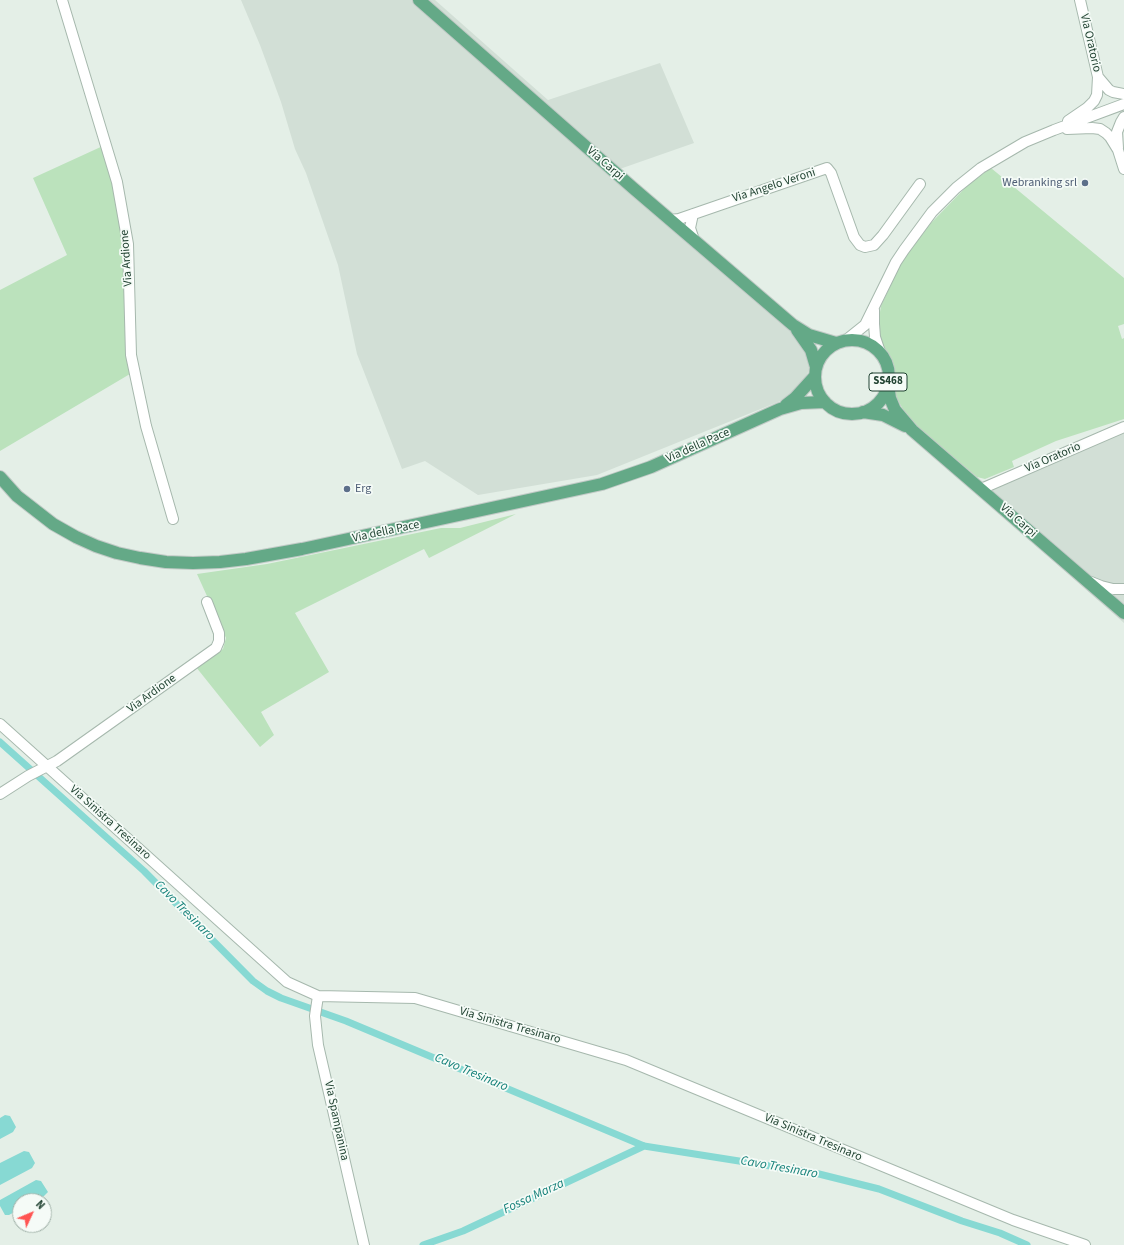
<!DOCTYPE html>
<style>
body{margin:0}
#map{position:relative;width:1124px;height:1245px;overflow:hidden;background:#e4efe7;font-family:"Source Sans 3",sans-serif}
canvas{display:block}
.north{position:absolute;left:12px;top:1193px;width:40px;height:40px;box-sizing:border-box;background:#f5fbf7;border:1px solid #a0b1a8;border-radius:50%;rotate:46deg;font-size:11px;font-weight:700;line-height:16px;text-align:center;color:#214332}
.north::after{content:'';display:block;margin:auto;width:14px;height:18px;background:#ff5452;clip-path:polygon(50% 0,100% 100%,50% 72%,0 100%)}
</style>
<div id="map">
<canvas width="1124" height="1245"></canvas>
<div class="north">N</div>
</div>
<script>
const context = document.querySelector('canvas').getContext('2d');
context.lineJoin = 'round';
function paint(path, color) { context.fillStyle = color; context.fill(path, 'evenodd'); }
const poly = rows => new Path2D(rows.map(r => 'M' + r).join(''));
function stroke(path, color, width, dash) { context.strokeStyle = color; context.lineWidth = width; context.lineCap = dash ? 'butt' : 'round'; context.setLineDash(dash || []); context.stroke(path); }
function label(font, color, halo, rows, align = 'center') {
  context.font = font + ' "Source Sans 3",sans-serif'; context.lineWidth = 3.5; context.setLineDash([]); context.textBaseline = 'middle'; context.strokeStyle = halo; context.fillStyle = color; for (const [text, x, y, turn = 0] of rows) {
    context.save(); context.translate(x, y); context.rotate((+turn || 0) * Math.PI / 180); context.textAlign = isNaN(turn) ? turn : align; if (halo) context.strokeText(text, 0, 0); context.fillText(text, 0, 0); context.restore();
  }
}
paint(poly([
 [241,0,435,0,548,100,660,63,694,143,614,171,794,332,806,348,811,365,803,384,783,400,597,475,478,495,425,461,402,469,357,354,338,265,306,173,295,149,281,102,260,45],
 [1124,426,1124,623,969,487]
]), '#d2dfd6');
paint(poly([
 [105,145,121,198,135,371,0,451,0,290,67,255,33,178],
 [991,168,1124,278,1124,324,1118,326,1122,339,1124,338,1124,419,1056,441,1012,461,1014,467,985,479,977,477,914,425,904,411,896,397,892,365,880,338,878,324,881,306,902,261,931,223,969,184],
 [516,514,429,558,424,549,295,613,329,672,261,712,274,735,260,747,196,667,223,649,226,638,197,574,267,564,441,528,460,528]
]), '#bbe2bc');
paint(poly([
 [5,1115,10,1116,16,1127,13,1132,0,1139,0,1118],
 [24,1151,29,1152,35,1163,32,1168,0,1185,0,1163],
 [36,1180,41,1181,48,1192,44,1196,36,1201,20,1201,20,1209,9,1215,5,1215,0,1206,0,1200]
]), '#87d9d3');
stroke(poly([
 [0,742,144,871,253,981,267,991,281,998,346,1021,644,1146,815,1173,879,1189,962,1221,1000,1233,1027,1245],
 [423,1245,463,1231,644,1146]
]), '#87d9d3', 7);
const minor = poly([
 [62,0,117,182,128,244,131,355,146,426,173,519],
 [1080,0,1098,77,1109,90,1113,92,1124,94],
 [1068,121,1087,108,1094,101,1097,95,1098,77],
 [1067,129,1092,128,1100,129,1106,133,1110,137,1118,150,1124,169],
 [1118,148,1117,132,1121,122,1124,117],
 [693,214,690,228,694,240],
 [670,220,679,219,827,168,831,173,854,237,860,245,865,247,874,245,883,235,920,184],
 [874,310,874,324,875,337,881,355],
 [845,341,865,325,896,262,904,250,932,212,956,188,981,168,1025,142,1054,130,1124,104],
 [981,489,1124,427],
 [1091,582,1101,586,1113,589,1124,589],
 [0,724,287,982,318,996,415,998,626,1060,1013,1220,1085,1245],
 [0,794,28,776,57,761,216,648,219,641,219,633,207,602],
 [318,996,315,1016,318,1045,364,1245]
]);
const major = poly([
 [419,0,633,188,793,325,809,335,836,343],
 [797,330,811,350,816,367],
 '815 377a37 37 0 1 1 74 0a37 37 0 1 1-74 0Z',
 [888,384,890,398,895,410,912,430,1124,613],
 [786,405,795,398,815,376],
 [863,412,883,415,905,426],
 [0,477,17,496,53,524,76,537,96,546,117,553,140,558,166,562,193,563,220,562,246,559,302,549,602,484,651,467,780,409,801,403,825,402]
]);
stroke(minor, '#a6b8ad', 12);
stroke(major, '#c1cac6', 14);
stroke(minor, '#fff', 10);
stroke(major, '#64a987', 12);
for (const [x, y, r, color] of [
 [1085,183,4,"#5c6f8a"],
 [347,489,4,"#5c6f8a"]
]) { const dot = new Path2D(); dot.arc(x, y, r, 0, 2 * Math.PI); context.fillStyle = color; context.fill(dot); stroke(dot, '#f5fbf7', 1.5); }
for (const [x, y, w] of [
 [888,382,38]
]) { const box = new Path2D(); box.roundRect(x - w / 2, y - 9, w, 18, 3); context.fillStyle = '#f5fbf7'; context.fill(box); stroke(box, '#214332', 1); }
label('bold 11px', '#214332', null, [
 ["SS468",888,382]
]);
label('12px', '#214332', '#f5fbf7', [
 ["Via Oratorio",1090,43,77],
 ["Via Carpi",605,164,41],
 ["Via Angelo Veroni",774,186,-18],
 ["Via Ardione",127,258,-94],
 ["Via della Pace",698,446,-24],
 ["Via Oratorio",1053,458,-23],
 ["Via Carpi",1018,521,42],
 ["Via della Pace",386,532,-12],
 ["Via Ardione",152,694,-36],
 ["Via Sinistra Tresinaro",110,823,42],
 ["Via Sinistra Tresinaro",510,1026,16],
 ["Via Spampanina",336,1121,78],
 ["Via Sinistra Tresinaro",813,1138,23]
]);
label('12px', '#4e5e75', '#f5fbf7', [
 ["Webranking srl",1077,183],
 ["Erg",355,489,"left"]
], 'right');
label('italic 13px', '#148079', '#f5fbf7', [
 ["Cavo Tresinaro",184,911,45],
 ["Cavo Tresinaro",471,1073,23],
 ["Cavo Tresinaro",779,1168,10],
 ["Fossa Marza",534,1197,-25]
]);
</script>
